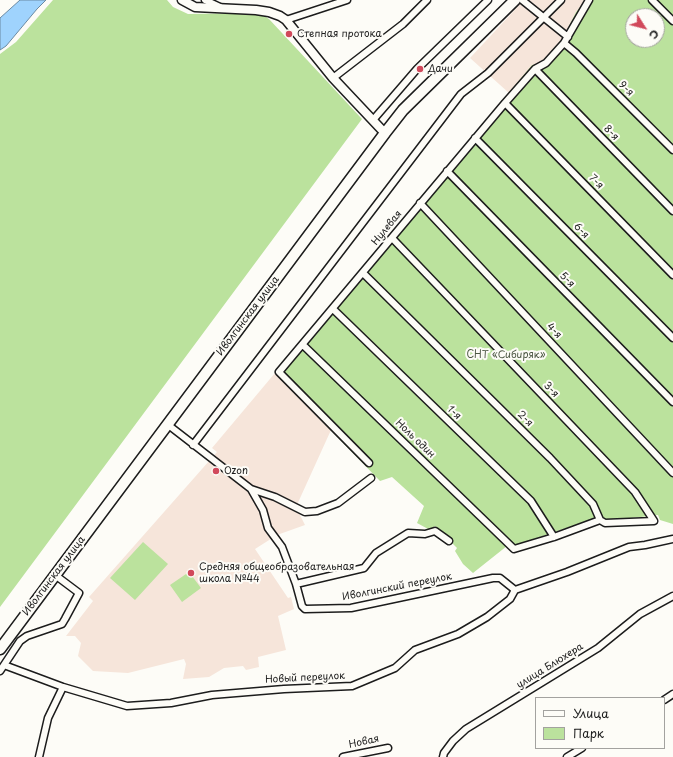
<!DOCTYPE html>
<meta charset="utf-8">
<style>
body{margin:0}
#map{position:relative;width:673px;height:757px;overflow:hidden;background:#fdfcf7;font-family:"Playpen Sans",sans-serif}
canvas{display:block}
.legend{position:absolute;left:535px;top:697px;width:130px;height:52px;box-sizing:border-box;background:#fdfcf7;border:1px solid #a3a29f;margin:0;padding:5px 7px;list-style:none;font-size:12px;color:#1c1c1c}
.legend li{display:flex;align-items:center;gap:8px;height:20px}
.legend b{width:20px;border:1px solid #a3a29f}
.north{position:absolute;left:625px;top:8px;width:40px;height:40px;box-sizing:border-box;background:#fdfcf7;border:1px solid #a3a29f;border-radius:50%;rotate:126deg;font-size:11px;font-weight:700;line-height:16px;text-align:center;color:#1c1c1c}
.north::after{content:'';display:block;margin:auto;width:14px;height:18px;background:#d1495b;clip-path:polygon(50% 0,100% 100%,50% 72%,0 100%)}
</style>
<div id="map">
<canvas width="673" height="757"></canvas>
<ul class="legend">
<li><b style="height:5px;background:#fdfcf7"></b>Улица</li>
<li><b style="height:11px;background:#bbe29d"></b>Парк</li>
</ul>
<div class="north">С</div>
</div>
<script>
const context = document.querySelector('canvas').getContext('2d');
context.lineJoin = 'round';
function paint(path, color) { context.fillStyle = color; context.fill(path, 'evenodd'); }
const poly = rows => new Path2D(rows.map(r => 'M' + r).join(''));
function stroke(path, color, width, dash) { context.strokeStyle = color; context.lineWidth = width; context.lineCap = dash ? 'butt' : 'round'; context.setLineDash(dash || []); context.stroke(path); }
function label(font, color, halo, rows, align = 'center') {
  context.font = font + ' "Playpen Sans",sans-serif'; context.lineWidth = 4; context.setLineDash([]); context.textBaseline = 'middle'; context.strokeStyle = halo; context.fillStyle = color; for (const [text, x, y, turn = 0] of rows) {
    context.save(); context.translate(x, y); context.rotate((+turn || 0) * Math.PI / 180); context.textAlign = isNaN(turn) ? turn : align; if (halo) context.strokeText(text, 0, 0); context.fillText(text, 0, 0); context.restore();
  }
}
paint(poly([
 [524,0,586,0,576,12,563,38,541,63,532,66,509,93,470,58],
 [275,373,331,430,296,507,305,525,277,535,255,549,288,598,291,597,294,609,278,616,286,650,258,657,259,667,246,670,243,666,224,668,209,677,183,679,186,664,184,659,128,673,93,671,78,656,81,643,75,636,66,636,93,601,89,597,217,452,212,448]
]), '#f6e5da');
paint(poly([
 [53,0,167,0,173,7,188,14,260,13,269,19,362,119,0,607,0,54,16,42],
 [586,0,673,0,673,524,660,520,658,515,605,521,602,516,516,545,512,542,473,573,463,564,455,551,457,548,435,526,430,530,417,523,424,506,392,477,380,481,275,373,411,209,532,65,541,63,563,38,576,12],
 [633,16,657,16,657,40,633,40],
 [143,542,168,564,135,600,110,578],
 [189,572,201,588,182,602,170,585]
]), '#bbe29d');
const water = poly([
 [20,0,46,0,37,9,6,46,0,50,0,18,20,0]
]);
paint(water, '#9fd3fd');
stroke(water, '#6b8aa3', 1);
const minor = poly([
 [205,0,220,7],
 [522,0,568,37],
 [652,0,673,21],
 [286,20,347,0],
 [564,43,576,53,673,150],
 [535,69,673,211],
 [333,78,403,24,427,0],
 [505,103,673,275],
 [373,120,417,69,488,0],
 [475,138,673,338],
 [447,171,673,402],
 [420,203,673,473],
 [392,238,635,492,654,521,605,523,600,520],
 [333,309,531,501,554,537],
 [303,345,514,549,554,537,600,520,593,504,550,458,363,273],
 [167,424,251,489,263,510,268,528,282,547,296,584,302,606,305,609,351,608,493,578,500,578,515,590],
 [193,445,461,94,488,73,561,0],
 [369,463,279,372,505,103,535,69,546,63,564,43,589,0],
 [251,489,275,497,305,512,317,511,338,503,371,478],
 [296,584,364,568,376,553,408,533,425,534,435,531,449,541],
 [4,665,63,687,127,706,171,703,212,695,284,689,352,686,395,668,415,650,458,634,487,617,510,599,515,590,567,572,629,547,645,545,673,539],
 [0,671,20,641,27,636,62,624,65,619,79,593,55,575],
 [664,700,673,694],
 [39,757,48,718,63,687],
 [343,757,388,748],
 [443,757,444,753,453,741,466,729,598,648,640,614,673,596],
 [567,757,582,748]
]);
const tertiary = poly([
 [182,0,195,7,256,10,269,12,280,16,286,20,333,78,381,129]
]);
const primary = poly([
 [0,649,385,133,403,110,515,0]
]);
stroke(minor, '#1c1c1c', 9);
stroke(tertiary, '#1c1c1c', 11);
stroke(primary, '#1c1c1c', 13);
stroke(minor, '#fdfcf7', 6);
stroke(tertiary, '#fdfcf7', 8);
stroke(primary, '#fdfcf7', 10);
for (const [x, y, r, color] of [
 [289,34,4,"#d1495b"],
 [420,69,4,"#d1495b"],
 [216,471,4,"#d1495b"],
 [191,573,4,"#d1495b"]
]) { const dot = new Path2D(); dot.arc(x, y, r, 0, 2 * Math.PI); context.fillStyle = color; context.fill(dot); stroke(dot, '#fdfcf7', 1.5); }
label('10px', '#1c1c1c', '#fdfcf7', [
 ["Степная протока",297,34],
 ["Дачи",428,69],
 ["Ozon",224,471],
 ["Средняя общеобразовательная",199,567],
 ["школа №44",199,579]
], 'left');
label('10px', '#1c1c1c', '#fdfcf7', [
 ["9-я",626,89,45],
 ["8-я",611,133,46],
 ["7-я",596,182,46],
 ["Нулевая",387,228,-51],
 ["6-я",581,231,45],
 ["5-я",567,280,46],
 ["Иволгинская улица",248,316,-53],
 ["4-я",554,331,47],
 ["3-я",551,390,46],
 ["1-я",454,413,44],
 ["2-я",525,419,45],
 ["Ноль один",415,439,44],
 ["Иволгинская улица",54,576,-53],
 ["Иволгинский переулок",397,587,-11],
 ["улица Блюхера",550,666,-32],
 ["Новый переулок",305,678,-3],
 ["Новая",364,742,-12]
]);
label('10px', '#4c5743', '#fdfcf7', [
 ["СНТ «Сибиряк»",506,355]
]);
</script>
